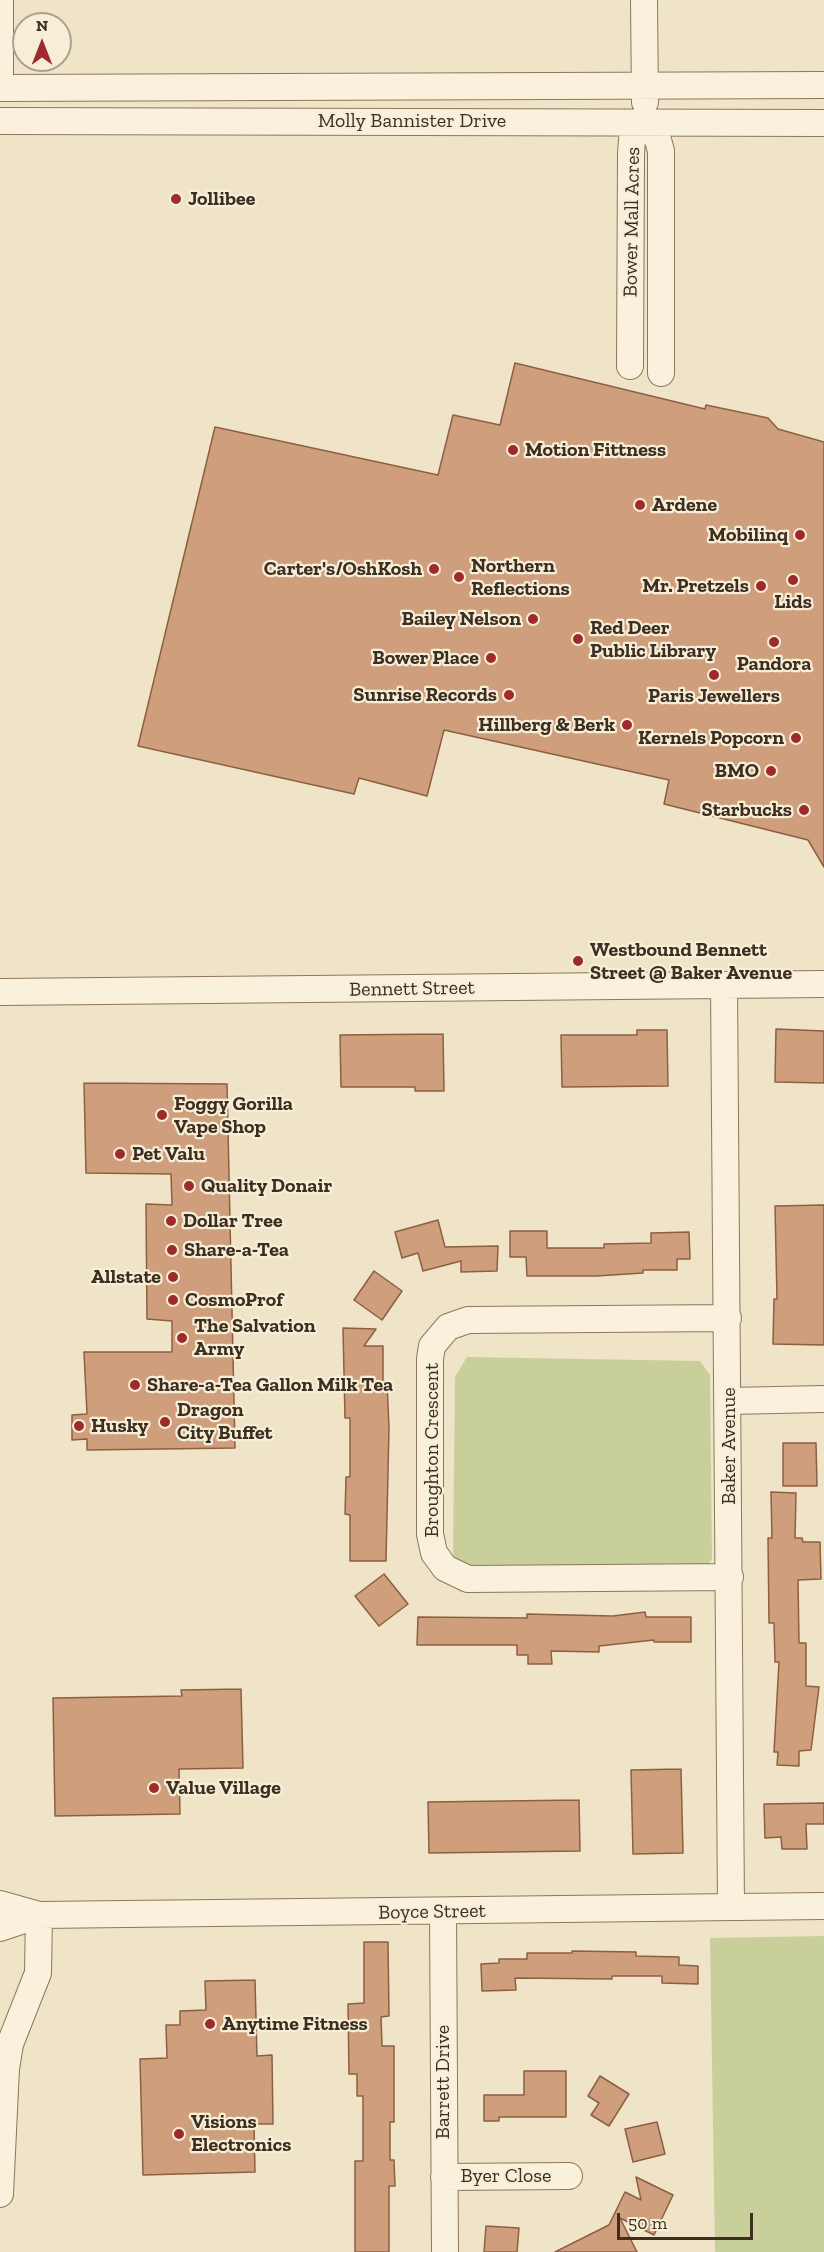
<!DOCTYPE html>
<style>
body{margin:0}
#map{position:relative;width:824px;height:2252px;overflow:hidden;background:#f0e4c8;font-family:"Zilla Slab",serif}
canvas{display:block}
.north{position:absolute;left:12px;top:12px;width:60px;height:60px;box-sizing:border-box;background:#f7eed8;border:2px solid #ada18e;border-radius:50%;rotate:0deg;font-size:16px;font-weight:700;line-height:24px;text-align:center;color:#3d2e20}
.north::after{content:'';display:block;margin:auto;width:21px;height:27px;background:#9e2a2b;clip-path:polygon(50% 0,100% 100%,50% 72%,0 100%)}
.scale{position:absolute;left:617px;top:2213px;width:136px;height:27px;box-sizing:border-box;border:3px solid #3d2e20;border-top:0;padding-left:8px;font-size:18px;line-height:21px;white-space:nowrap;color:#3d2e20;-webkit-text-stroke:4px #f7eed8;paint-order:stroke}
</style>
<div id="map">
<canvas width="824" height="2252"></canvas>
<div class="north">N</div>
<div class="scale">50 m</div>
</div>
<script>
const context = document.querySelector('canvas').getContext('2d');
context.lineJoin = 'round';
function paint(path, color) { context.fillStyle = color; context.fill(path, 'evenodd'); }
const poly = rows => new Path2D(rows.map(r => 'M' + r).join(''));
function stroke(path, color, width, dash) { context.strokeStyle = color; context.lineWidth = width; context.lineCap = dash ? 'butt' : 'round'; context.setLineDash(dash || []); context.stroke(path); }
function label(font, color, halo, rows, align = 'center') {
  context.font = font + ' "Zilla Slab",serif'; context.lineWidth = 4.5; context.setLineDash([]); context.textBaseline = 'middle'; context.strokeStyle = halo; context.fillStyle = color; for (const [text, x, y, turn = 0] of rows) {
    context.save(); context.translate(x, y); context.rotate((+turn || 0) * Math.PI / 180); context.textAlign = isNaN(turn) ? turn : align; if (halo) context.strokeText(text, 0, 0); context.fillText(text, 0, 0); context.restore();
  }
}
paint(poly([
 [467,1357,700,1361,710,1375,712,1559,698,1577,472,1579,453,1555,455,1377],
 [824,1936,824,2252,715,2252,710,1938]
]), '#c9cf9b');
const building = poly([
 [515,363,705,409,706,405,768,418,778,429,824,442,824,867,808,840,664,804,669,780,444,730,427,796,359,778,354,794,138,746,215,427,438,475,453,415,500,425,515,363],
 [776,1029,824,1031,824,1083,775,1082,776,1029],
 [637,1030,667,1030,668,1086,562,1087,561,1035,637,1035,637,1030],
 [443,1034,444,1091,415,1091,415,1087,341,1087,340,1035,443,1034],
 [84,1083,227,1084,235,1448,87,1450,87,1439,72,1440,72,1415,87,1414,84,1352,172,1352,172,1321,147,1319,146,1204,172,1205,171,1174,86,1173,84,1083],
 [824,1205,824,1345,773,1344,774,1299,777,1299,775,1206,824,1205],
 [438,1220,445,1247,498,1246,497,1271,461,1272,461,1261,423,1271,418,1253,402,1258,395,1232,438,1220],
 [510,1231,547,1231,547,1248,604,1248,604,1244,651,1243,651,1233,689,1232,690,1259,677,1259,677,1270,643,1270,643,1273,596,1276,527,1276,526,1257,510,1257,510,1231],
 [374,1271,402,1291,382,1320,354,1300,374,1271],
 [343,1328,376,1329,364,1346,383,1346,383,1381,387,1381,389,1428,386,1561,350,1561,350,1515,345,1514,346,1477,350,1477,350,1418,345,1418,343,1328],
 [783,1443,816,1443,817,1486,783,1486,783,1443],
 [771,1492,796,1493,795,1538,802,1538,803,1542,820,1542,821,1579,798,1580,799,1643,806,1643,806,1686,819,1687,811,1750,799,1751,799,1766,777,1765,778,1752,774,1752,779,1662,775,1662,774,1623,769,1623,768,1538,772,1538,771,1492],
 [384,1574,408,1604,379,1626,355,1596,384,1574],
 [645,1612,646,1617,691,1617,691,1642,654,1642,654,1640,599,1646,599,1652,551,1651,552,1664,528,1664,528,1655,517,1655,517,1645,417,1645,418,1617,527,1618,527,1614,613,1616,645,1612],
 [241,1689,243,1768,179,1769,180,1814,55,1816,53,1698,182,1696,181,1690,241,1689],
 [681,1769,683,1853,633,1854,631,1770,681,1769],
 [579,1800,580,1851,429,1853,428,1802,579,1800],
 [824,1803,824,1824,806,1824,807,1849,782,1849,781,1837,765,1838,764,1804,824,1803],
 [364,1942,388,1942,389,2016,381,2017,382,2046,394,2046,394,2122,390,2122,390,2160,394,2160,395,2186,389,2186,389,2252,355,2252,355,2161,363,2161,363,2096,357,2096,357,2074,349,2074,348,2004,364,2003,364,1942],
 [572,1951,636,1952,636,1956,679,1957,679,1965,698,1966,698,1984,662,1983,662,1976,612,1976,612,1979,515,1978,516,1990,482,1991,481,1964,499,1963,499,1959,527,1959,527,1953,572,1953,572,1951],
 [255,1980,257,2056,272,2055,273,2124,254,2124,255,2172,143,2175,140,2059,167,2058,166,2025,180,2025,180,2011,206,2010,205,1981,255,1980],
 [524,2071,566,2071,566,2117,499,2117,499,2121,484,2121,484,2095,524,2095,524,2071],
 [600,2076,629,2094,609,2126,591,2115,599,2103,588,2096,600,2076],
 [657,2122,665,2154,633,2162,625,2129,657,2122],
 [636,2177,673,2195,654,2235,620,2218,637,2252,555,2252,609,2225,625,2192,641,2200,636,2177],
 [486,2226,519,2228,517,2252,484,2252,486,2226]
]);
paint(building, '#cf9f7d');
stroke(building, '#8d5f41', 1.5);
const minor = poly([
 [644,0,645,102],
 [0,88,824,85],
 [0,88,0,0],
 [0,121,824,123],
 [630,366,631,155,632,139,645,121,658,140,661,151,661,373],
 [724,985,731,1907],
 [0,992,824,984],
 [728,1318,468,1320,448,1327,432,1346,430,1359,430,1534,434,1553,445,1568,468,1579,730,1577],
 [728,1401,824,1399],
 [0,1904,39,1915,824,1906],
 [443,1912,445,2252],
 [0,1928,39,1915],
 [444,2177,569,2176],
 [0,2194,6,2069,10,2044,38,1973,39,1915]
]);
stroke(minor, '#8d765c', 28);
stroke(minor, '#faf1dc', 26);
for (const [x, y, r, color] of [
 [176,199,6,"#9e2a2b"],
 [513,450,6,"#9e2a2b"],
 [640,505,6,"#9e2a2b"],
 [800,535,6,"#9e2a2b"],
 [434,569,6,"#9e2a2b"],
 [459,577,6,"#9e2a2b"],
 [793,580,6,"#9e2a2b"],
 [761,586,6,"#9e2a2b"],
 [533,619,6,"#9e2a2b"],
 [578,639,6,"#9e2a2b"],
 [774,642,6,"#9e2a2b"],
 [491,658,6,"#9e2a2b"],
 [714,675,6,"#9e2a2b"],
 [509,695,6,"#9e2a2b"],
 [627,725,6,"#9e2a2b"],
 [796,738,6,"#9e2a2b"],
 [771,771,6,"#9e2a2b"],
 [804,810,6,"#9e2a2b"],
 [578,961,6,"#9e2a2b"],
 [162,1115,6,"#9e2a2b"],
 [120,1154,6,"#9e2a2b"],
 [189,1186,6,"#9e2a2b"],
 [171,1221,6,"#9e2a2b"],
 [172,1250,6,"#9e2a2b"],
 [173,1277,6,"#9e2a2b"],
 [173,1300,6,"#9e2a2b"],
 [182,1338,6,"#9e2a2b"],
 [135,1385,6,"#9e2a2b"],
 [165,1422,6,"#9e2a2b"],
 [79,1426,6,"#9e2a2b"],
 [154,1788,6,"#9e2a2b"],
 [210,2024,6,"#9e2a2b"],
 [179,2134,6,"#9e2a2b"]
]) { const dot = new Path2D(); dot.arc(x, y, r, 0, 2 * Math.PI); context.fillStyle = color; context.fill(dot); stroke(dot, '#f7eed8', 2); }
label('20px', '#3d2e20', '#f7eed8', [
 ["Molly Bannister Drive",412,121],
 ["Bower Mall Acres",632,222,-89],
 ["Bennett Street",412,989,-1],
 ["Baker Avenue",729,1446,-90],
 ["Broughton Crescent",432,1450,-90],
 ["Boyce Street",432,1912,-1],
 ["Barrett Drive",443,2082,-90],
 ["Byer Close",506,2176]
]);
label('bold 20px', '#3d2e20', '#f7eed8', [
 ["Jollibee",188,199],
 ["Motion Fittness",525,450],
 ["Ardene",652,505],
 ["Mobilinq",788,535,"right"],
 ["Northern",471,566],
 ["Reflections",471,589],
 ["Carter's/OshKosh",422,569,"right"],
 ["Mr. Pretzels",749,586,"right"],
 ["Lids",793,602,"center"],
 ["Bailey Nelson",521,619,"right"],
 ["Red Deer",590,628],
 ["Public Library",590,651],
 ["Bower Place",479,658,"right"],
 ["Pandora",774,664,"center"],
 ["Sunrise Records",497,695,"right"],
 ["Paris Jewellers",714,696,"center"],
 ["Hillberg & Berk",615,725,"right"],
 ["Kernels Popcorn",784,738,"right"],
 ["BMO",759,771,"right"],
 ["Starbucks",792,810,"right"],
 ["Westbound Bennett",590,950],
 ["Street @ Baker Avenue",590,973],
 ["Foggy Gorilla",174,1104],
 ["Vape Shop",174,1127],
 ["Pet Valu",132,1154],
 ["Quality Donair",201,1186],
 ["Dollar Tree",183,1221],
 ["Share-a-Tea",184,1250],
 ["Allstate",161,1277,"right"],
 ["CosmoProf",185,1300],
 ["The Salvation",194,1326],
 ["Army",194,1349],
 ["Share-a-Tea Gallon Milk Tea",147,1385],
 ["Dragon",177,1410],
 ["City Buffet",177,1433],
 ["Husky",91,1426],
 ["Value Village",166,1788],
 ["Anytime Fitness",222,2024],
 ["Visions",191,2122],
 ["Electronics",191,2145]
], 'left');
</script>
